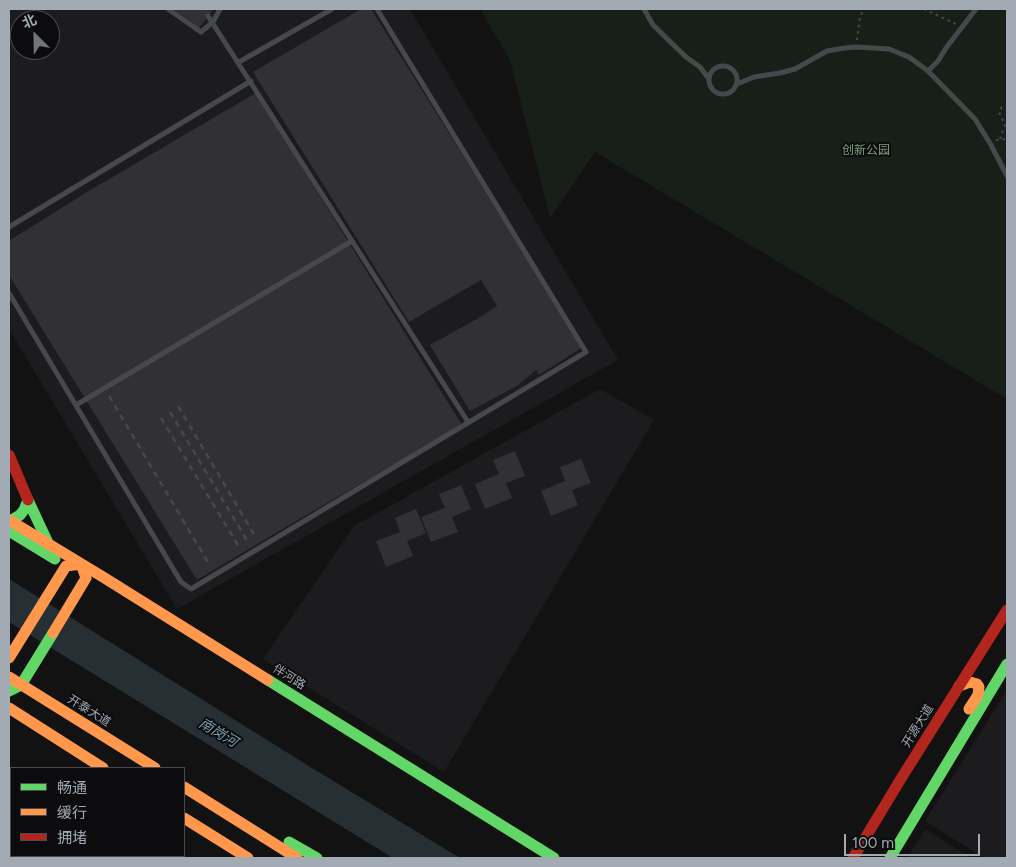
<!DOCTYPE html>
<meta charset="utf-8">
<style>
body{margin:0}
#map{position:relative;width:1016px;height:867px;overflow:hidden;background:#121212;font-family:Figtree,"Noto Sans SC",sans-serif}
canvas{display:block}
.frame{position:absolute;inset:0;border:10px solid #a2abb4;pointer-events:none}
.legend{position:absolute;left:10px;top:767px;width:175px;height:90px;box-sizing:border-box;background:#0c0c0e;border:1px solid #484c50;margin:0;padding:6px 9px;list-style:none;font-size:15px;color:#a2abb4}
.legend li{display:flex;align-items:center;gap:10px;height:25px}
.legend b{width:25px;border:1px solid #484c50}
.north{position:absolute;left:10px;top:10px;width:50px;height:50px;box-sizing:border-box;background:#0c0c0e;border:1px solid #484c50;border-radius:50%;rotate:337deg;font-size:14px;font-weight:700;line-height:20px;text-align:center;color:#a2abb4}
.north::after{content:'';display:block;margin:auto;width:18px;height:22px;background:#70757b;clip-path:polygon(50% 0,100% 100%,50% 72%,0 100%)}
.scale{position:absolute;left:844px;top:834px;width:136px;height:22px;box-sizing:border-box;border:2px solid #a2abb4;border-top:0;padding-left:6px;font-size:15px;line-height:18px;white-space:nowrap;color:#a2abb4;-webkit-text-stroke:4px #0c0c0e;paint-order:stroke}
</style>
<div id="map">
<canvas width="1016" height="867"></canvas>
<div class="frame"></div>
<ul class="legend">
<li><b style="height:6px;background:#63d668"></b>畅通</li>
<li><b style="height:6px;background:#ff974d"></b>缓行</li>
<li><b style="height:6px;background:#b3261e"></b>拥堵</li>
</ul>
<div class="north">北</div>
<div class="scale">100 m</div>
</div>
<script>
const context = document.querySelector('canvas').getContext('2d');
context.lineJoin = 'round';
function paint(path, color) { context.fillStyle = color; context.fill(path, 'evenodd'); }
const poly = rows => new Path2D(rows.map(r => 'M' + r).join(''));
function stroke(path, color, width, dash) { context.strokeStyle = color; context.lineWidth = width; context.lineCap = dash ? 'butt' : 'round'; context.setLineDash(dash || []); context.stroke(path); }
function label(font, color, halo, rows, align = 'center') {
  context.font = font + ' Figtree,"Noto Sans SC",sans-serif'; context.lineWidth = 4; context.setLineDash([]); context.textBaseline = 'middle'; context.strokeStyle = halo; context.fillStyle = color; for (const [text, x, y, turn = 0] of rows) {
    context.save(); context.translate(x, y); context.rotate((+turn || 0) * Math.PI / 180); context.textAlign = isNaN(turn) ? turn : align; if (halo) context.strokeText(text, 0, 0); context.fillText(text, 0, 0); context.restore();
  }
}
paint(poly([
 [9,9,410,9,618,360,177,609,9,329],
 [20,20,50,20,50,50,20,50],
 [600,389,654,420,444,772,263,659,354,526],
 [1007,690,1007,858,984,858,925,821],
 [925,829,971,858,907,858]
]), '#1c1c1e');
paint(poly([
 [480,9,1007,9,1007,399,595,152,550,218,510,60]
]), '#181f18');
paint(poly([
 [9,579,312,768,460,858,393,858,9,622]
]), '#252f34');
paint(poly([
 [173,9,214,9,199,28],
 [361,9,371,9,583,347,539,375,536,370,517,386,470,411,430,345,477,319,497,306,481,280,409,322,253,72],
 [256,93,462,425,291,524,197,580,9,275,9,241,87,192],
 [515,451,525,476,506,483,512,498,485,509,475,484,499,474,493,460],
 [581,459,591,483,572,490,578,505,551,516,541,491,565,481,560,467],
 [461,485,471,509,452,517,458,532,431,542,421,517,445,508,439,494],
 [416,509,426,533,407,541,413,556,386,567,376,541,400,532,395,518]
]), '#313133');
stroke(poly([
 [924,9,956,24],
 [857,40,860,16,865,9],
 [1000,139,1005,125,999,112,1001,108,1007,105],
 [996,140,1007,139]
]), '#48494d', 2, [2.5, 4]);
stroke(poly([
 [168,9,201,32,213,22,220,9],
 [644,9,653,25,686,57,700,67,709,79],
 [208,16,468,422],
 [239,62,332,9],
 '709 80a14 14 0 1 1 28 0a14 14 0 1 1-28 0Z',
 [928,71,938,61,946,48,976,9],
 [737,84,754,77,780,73,795,69,827,51,845,48,856,47,889,49,909,57,928,71,975,119,991,145,1007,176],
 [9,227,251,81],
 [9,293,181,582,191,589,586,352,377,9],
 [76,405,352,241]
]), '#46494b', 5);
stroke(poly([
 [10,521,20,515,24,510,28,500,49,545],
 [9,531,55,559],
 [268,680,554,858],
 [9,691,21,685,53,633],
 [289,842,317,858],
 [890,858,1007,664]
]), '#63d668', 11);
stroke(poly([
 [9,520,103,577,268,680],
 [9,658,66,566,81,564,86,578,53,633],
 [9,677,155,768],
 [959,686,970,682,977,684,979,687,978,695,969,709],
 [9,708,103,768],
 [184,787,297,858],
 [184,818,248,858]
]), '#ff974d', 11);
stroke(poly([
 [9,455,28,500],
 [853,858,902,777,1007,610]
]), '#b3261e', 11);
stroke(poly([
 [109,396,209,564],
 [178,406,255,536],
 [170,412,248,542],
 [161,418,239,547]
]), '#46484a', 2.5, [6, 5]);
label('12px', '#7ca078', '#0c0c0e', [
 ["创新公园",866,150]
]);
label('12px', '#a2abb4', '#0c0c0e', [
 ["伴河路",289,677,32],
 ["开泰大道",89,711,32],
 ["开源大道",918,726,-58]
]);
label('italic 14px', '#77a0b1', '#0c0c0e', [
 ["南岗河",218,733,31]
]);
</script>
